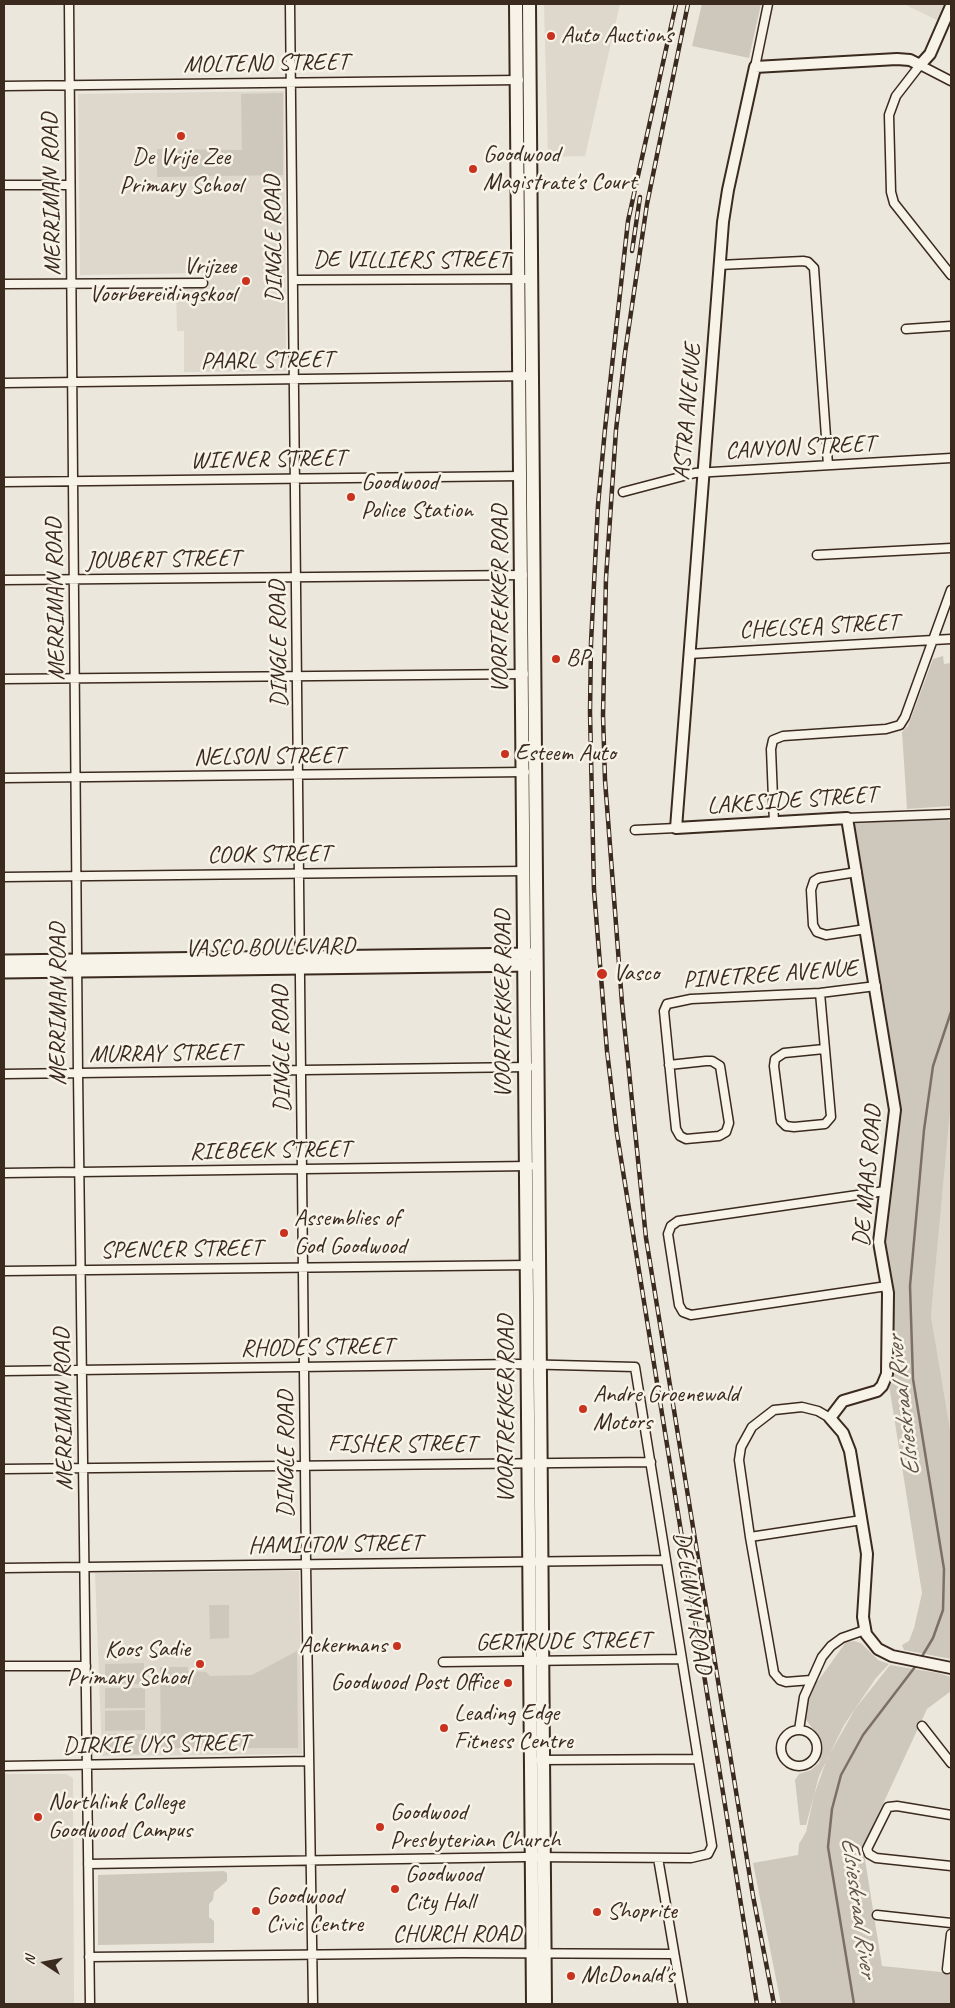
<!DOCTYPE html>
<style>
body{margin:0}
#map{position:relative;width:955px;height:2008px;overflow:hidden;background:#ece7dc;font-family:Caveat,sans-serif}
canvas{display:block}
.frame{position:absolute;inset:0;border:5px solid #3b2a1e;pointer-events:none}
.north{position:absolute;left:20px;top:1938px;width:50px;height:50px;-webkit-text-stroke:4px #f7f3e8;paint-order:stroke;rotate:281deg;font-size:14px;font-weight:700;line-height:20px;text-align:center;color:#3b2a1e}
.north::after{content:'';display:block;margin:auto;width:18px;height:22px;background:#3b2a1e;clip-path:polygon(50% 0,100% 100%,50% 72%,0 100%)}
</style>
<div id="map">
<canvas width="955" height="2008"></canvas>
<div class="frame"></div>
<div class="north">N</div>
</div>
<script>
const context = document.querySelector('canvas').getContext('2d');
context.lineJoin = 'round';
function paint(path, color) { context.fillStyle = color; context.fill(path, 'evenodd'); }
const poly = rows => new Path2D(rows.map(r => 'M' + r).join(''));
function stroke(path, color, width, dash) { context.strokeStyle = color; context.lineWidth = width; context.lineCap = dash ? 'butt' : 'round'; context.setLineDash(dash || []); context.stroke(path); }
function label(font, color, halo, rows, align = 'center') {
  context.font = font + ' Caveat,sans-serif'; context.lineWidth = 5; context.setLineDash([]); context.textBaseline = 'middle'; context.strokeStyle = halo; context.fillStyle = color; for (const [text, x, y, turn = 0] of rows) {
    context.save(); context.translate(x, y); context.rotate((+turn || 0) * Math.PI / 180); context.textAlign = isNaN(turn) ? turn : align; if (halo) context.strokeText(text, 0, 0); context.fillText(text, 0, 0); context.restore();
  }
}
paint(poly([
 [544,4,620,4,585,156,548,157],
 [904,4,951,4,951,27],
 [284,91,286,371,184,372,184,331,177,331,176,287,208,287,208,273,80,275,78,94],
 [951,1101,951,1435,931,1316],
 [299,1571,302,1754,102,1756,95,1573],
 [4,1774,66,1774,73,1778,74,2004,4,2004]
]), '#ddd7cc');
paint(poly([
 [702,4,761,4,749,58,692,46],
 [283,93,283,175,157,177,157,149,242,150,241,94],
 [943,656,944,664,951,663,951,806,907,809,902,732,908,726,933,659],
 [944,817,951,822,951,1101,931,1316,951,1435,951,1659,904,1650,902,1645,909,1641,914,1628,922,1593,889,1385,893,1369,893,1294,883,1234,899,1107,852,827,857,822],
 [209,1605,229,1605,229,1638,210,1639],
 [854,1641,861,1643,878,1660,889,1664,876,1678,844,1725,819,1776,806,1825,800,1825,795,1780,799,1774,811,1770,819,1763,823,1748,820,1738,806,1720,807,1700,815,1680,818,1681,846,1642],
 [297,1651,298,1748,161,1748,160,1667,188,1667,188,1671,206,1672,210,1676,252,1675],
 [144,1663,144,1684,105,1684,105,1664],
 [890,1665,938,1673,951,1677,951,1691,927,1709,863,1847,882,1966,951,1973,951,2004,781,2004,753,1863,798,1855,799,1844,806,1832,814,1795,827,1759,855,1709],
 [105,1688,145,1688,145,1708,105,1708],
 [145,1710,145,1730,105,1731,105,1711],
 [105,1734,145,1734,145,1754,106,1754],
 [224,1871,227,1873,227,1881,214,1892,213,1900,209,1904,209,1917,214,1921,214,1943,98,1945,98,1875]
]), '#cec8bc');
stroke(poly([
 [921,1658,933,1638,943,1610,944,1569,913,1379,910,1286,924,1130,933,1066,951,1012],
 [854,2004,828,1847,832,1809,841,1775,863,1735,918,1663]
]), '#7c7064', 2.5);
const minor = poly([
 [69,4,78,1073,90,2004],
 [290,4,306,1564,313,2004],
 [755,67,768,4],
 [951,81,920,65,896,96,889,115,891,192,894,203,951,275],
 [4,86,519,80],
 [4,185,70,185],
 [719,265,803,261,808,262,814,268,828,465],
 [293,280,530,279],
 [4,284,203,283],
 [906,329,951,326],
 [4,383,530,376],
 [4,482,522,476],
 [623,492,695,473,951,458],
 [817,555,951,548],
 [4,580,523,575],
 [689,654,951,639],
 [4,679,524,674],
 [4,778,525,772],
 [847,818,951,814],
 [774,823,771,749,773,740,783,736,886,729,900,725,905,717,951,590],
 [635,830,676,828],
 [857,872,819,878,814,881,811,890,813,925,817,932,826,935,866,929],
 [4,877,525,871],
 [820,993,831,1117,825,1124,794,1127,786,1126,781,1121,774,1066,775,1059,784,1053,824,1049],
 [669,1065,706,1061,712,1061,720,1066,729,1123,726,1132,719,1136,686,1139,680,1136,676,1129,673,1101,664,1011,667,1004,691,999,820,993,876,986],
 [4,1074,529,1067],
 [4,1173,530,1166],
 [885,1191,678,1221,671,1226,668,1234,679,1305,683,1312,691,1315,887,1286],
 [4,1271,531,1265],
 [4,1371,518,1364,635,1367,712,1846,708,1854,691,1858,525,1857,88,1864],
 [4,1469,651,1462],
 [750,1537,862,1520],
 [4,1568,666,1560],
 [443,1662,682,1659],
 [4,1666,86,1666],
 [811,1680,786,1682,780,1680,774,1673,750,1537,739,1460,741,1447,752,1427,774,1410,802,1407,818,1411,830,1418],
 [922,1726,951,1763],
 '781 1748a18 18 0 1 1 36 0a18 18 0 1 1-36 0Z',
 [799,1730,804,1697,822,1657,831,1646,842,1638,865,1630],
 [540,1760,698,1759],
 [4,1766,309,1761],
 [951,1815,897,1806,888,1807,867,1849,869,1854,876,1858,951,1866],
 [658,1858,683,2004],
 [877,1915,951,1923],
 [89,1957,462,1953,674,1954],
 [947,1969,951,1934]
]);
const tertiary = poly([
 [951,6,930,54,920,65,910,60,897,59,755,67,728,190,723,222,676,828,847,818,895,1110,879,1242,888,1293,887,1374,882,1386,877,1391,843,1401,830,1418,843,1433,850,1451,867,1554,863,1617,866,1634,878,1649,892,1656,951,1668]
]);
const secondary = poly([
 [4,961,532,954],
 [4,972,532,965]
]);
const primary = poly([
 [516,4,533,2004],
 [529,4,545,2004]
]);
stroke(minor, '#3b2a1e', 11);
stroke(tertiary, '#3b2a1e', 14);
stroke(secondary, '#3b2a1e', 15);
stroke(primary, '#3b2a1e', 16);
stroke(minor, '#f7f3e8', 8);
stroke(tertiary, '#f7f3e8', 10);
stroke(secondary, '#f7f3e8', 11);
stroke(primary, '#f7f3e8', 12);
const rail = poly([
 [676,4,628,221,605,429,598,505,591,643,590,712,594,890,607,1051,617,1134,757,2004],
 [688,4,647,204,625,353,616,430,606,578,603,715,605,780,622,1003,646,1238,753,1896,774,2004],
 [632,251,640,197]
]);
stroke(rail, '#3b2a1e', 4.5);
stroke(rail, '#f7f3e8', 2.5, [8]);
for (const [x, y, r, color] of [
 [551,36,5,"#c8321e"],
 [181,136,5,"#c8321e"],
 [473,169,5,"#c8321e"],
 [246,281,5,"#c8321e"],
 [351,497,5,"#c8321e"],
 [556,659,5,"#c8321e"],
 [505,754,5,"#c8321e"],
 [602,974,6,"#c8321e"],
 [284,1233,5,"#c8321e"],
 [583,1409,5,"#c8321e"],
 [397,1646,5,"#c8321e"],
 [200,1664,5,"#c8321e"],
 [508,1683,5,"#c8321e"],
 [444,1728,5,"#c8321e"],
 [38,1817,5,"#c8321e"],
 [380,1827,5,"#c8321e"],
 [395,1889,5,"#c8321e"],
 [256,1911,5,"#c8321e"],
 [597,1912,5,"#c8321e"],
 [571,1976,5,"#c8321e"]
]) { const dot = new Path2D(); dot.arc(x, y, r, 0, 2 * Math.PI); context.fillStyle = color; context.fill(dot); stroke(dot, '#f7f3e8', 2); }
label('24px', '#3b2a1e', '#f7f3e8', [
 ["Auto Auctions",561,36],
 ["Goodwood",483,155],
 ["Magistrate's Court",483,183],
 ["De Vrije Zee",181,158,"center"],
 ["Primary School",181,186,"center"],
 ["Vrijzee",236,267,"right"],
 ["Voorbereidingskool",236,295,"right"],
 ["Goodwood",361,483],
 ["Police Station",361,511],
 ["BP",566,659],
 ["Esteem Auto",515,754],
 ["Vasco",613,974],
 ["Assemblies of",294,1219],
 ["God Goodwood",294,1247],
 ["Andre Groenewald",593,1395],
 ["Motors",593,1423],
 ["Ackermans",387,1646,"right"],
 ["Koos Sadie",190,1650,"right"],
 ["Primary School",190,1678,"right"],
 ["Goodwood Post Office",498,1683,"right"],
 ["Leading Edge",454,1714],
 ["Fitness Centre",454,1742],
 ["Northlink College",48,1803],
 ["Goodwood Campus",48,1831],
 ["Goodwood",390,1813],
 ["Presbyterian Church",390,1841],
 ["Goodwood",405,1875],
 ["City Hall",405,1903],
 ["Goodwood",266,1897],
 ["Civic Centre",266,1925],
 ["Shoprite",607,1912],
 ["McDonald's",581,1976]
], 'left');
label('24px', '#3b2a1e', '#f7f3e8', [
 ["MOLTENO STREET",266,64,-1],
 ["MERRIMAN ROAD",52,194,-91],
 ["DINGLE ROAD",274,239,-91],
 ["DE VILLIERS STREET",411,261],
 ["PAARL STREET",267,361,-1],
 ["ASTRA AVENUE",688,412,-85],
 ["CANYON STREET",800,448,-3],
 ["WIENER STREET",268,460,-1],
 ["JOUBERT STREET",163,560,-1],
 ["MERRIMAN ROAD",56,599,-91],
 ["VOORTREKKER ROAD",501,599,-90],
 ["CHELSEA STREET",819,627,-3],
 ["DINGLE ROAD",279,644,-91],
 ["NELSON STREET",269,757,-1],
 ["LAKESIDE STREET",792,801,-4],
 ["COOK STREET",269,855,-1],
 ["VASCO BOULEVARD",270,948,-1],
 ["PINETREE AVENUE",770,975,-4],
 ["MERRIMAN ROAD",59,1004,-90],
 ["VOORTREKKER ROAD",504,1004,-90],
 ["DINGLE ROAD",282,1049,-91],
 ["MURRAY STREET",165,1054,-1],
 ["RIEBEEK STREET",270,1151,-1],
 ["DE MAAS ROAD",868,1176,-85],
 ["SPENCER STREET",181,1250,-1],
 ["RHODES STREET",317,1348,-1],
 ["MERRIMAN ROAD",64,1409,-91],
 ["VOORTREKKER ROAD",507,1409,-90],
 ["FISHER STREET",402,1445],
 ["DINGLE ROAD",287,1454,-90],
 ["HAMILTON STREET",335,1545,-1],
 ["DELLWYN ROAD",692,1603,81],
 ["GERTRUDE STREET",563,1642,-1],
 ["DIRKIE UYS STREET",156,1745,-1],
 ["CHURCH ROAD",457,1935]
]);
label('italic 25px', '#615347', '#f7f3e8', [
 ["Elsieskraal River",904,1406,-97],
 ["Elsieskraal River",858,1907,82]
]);
</script>
